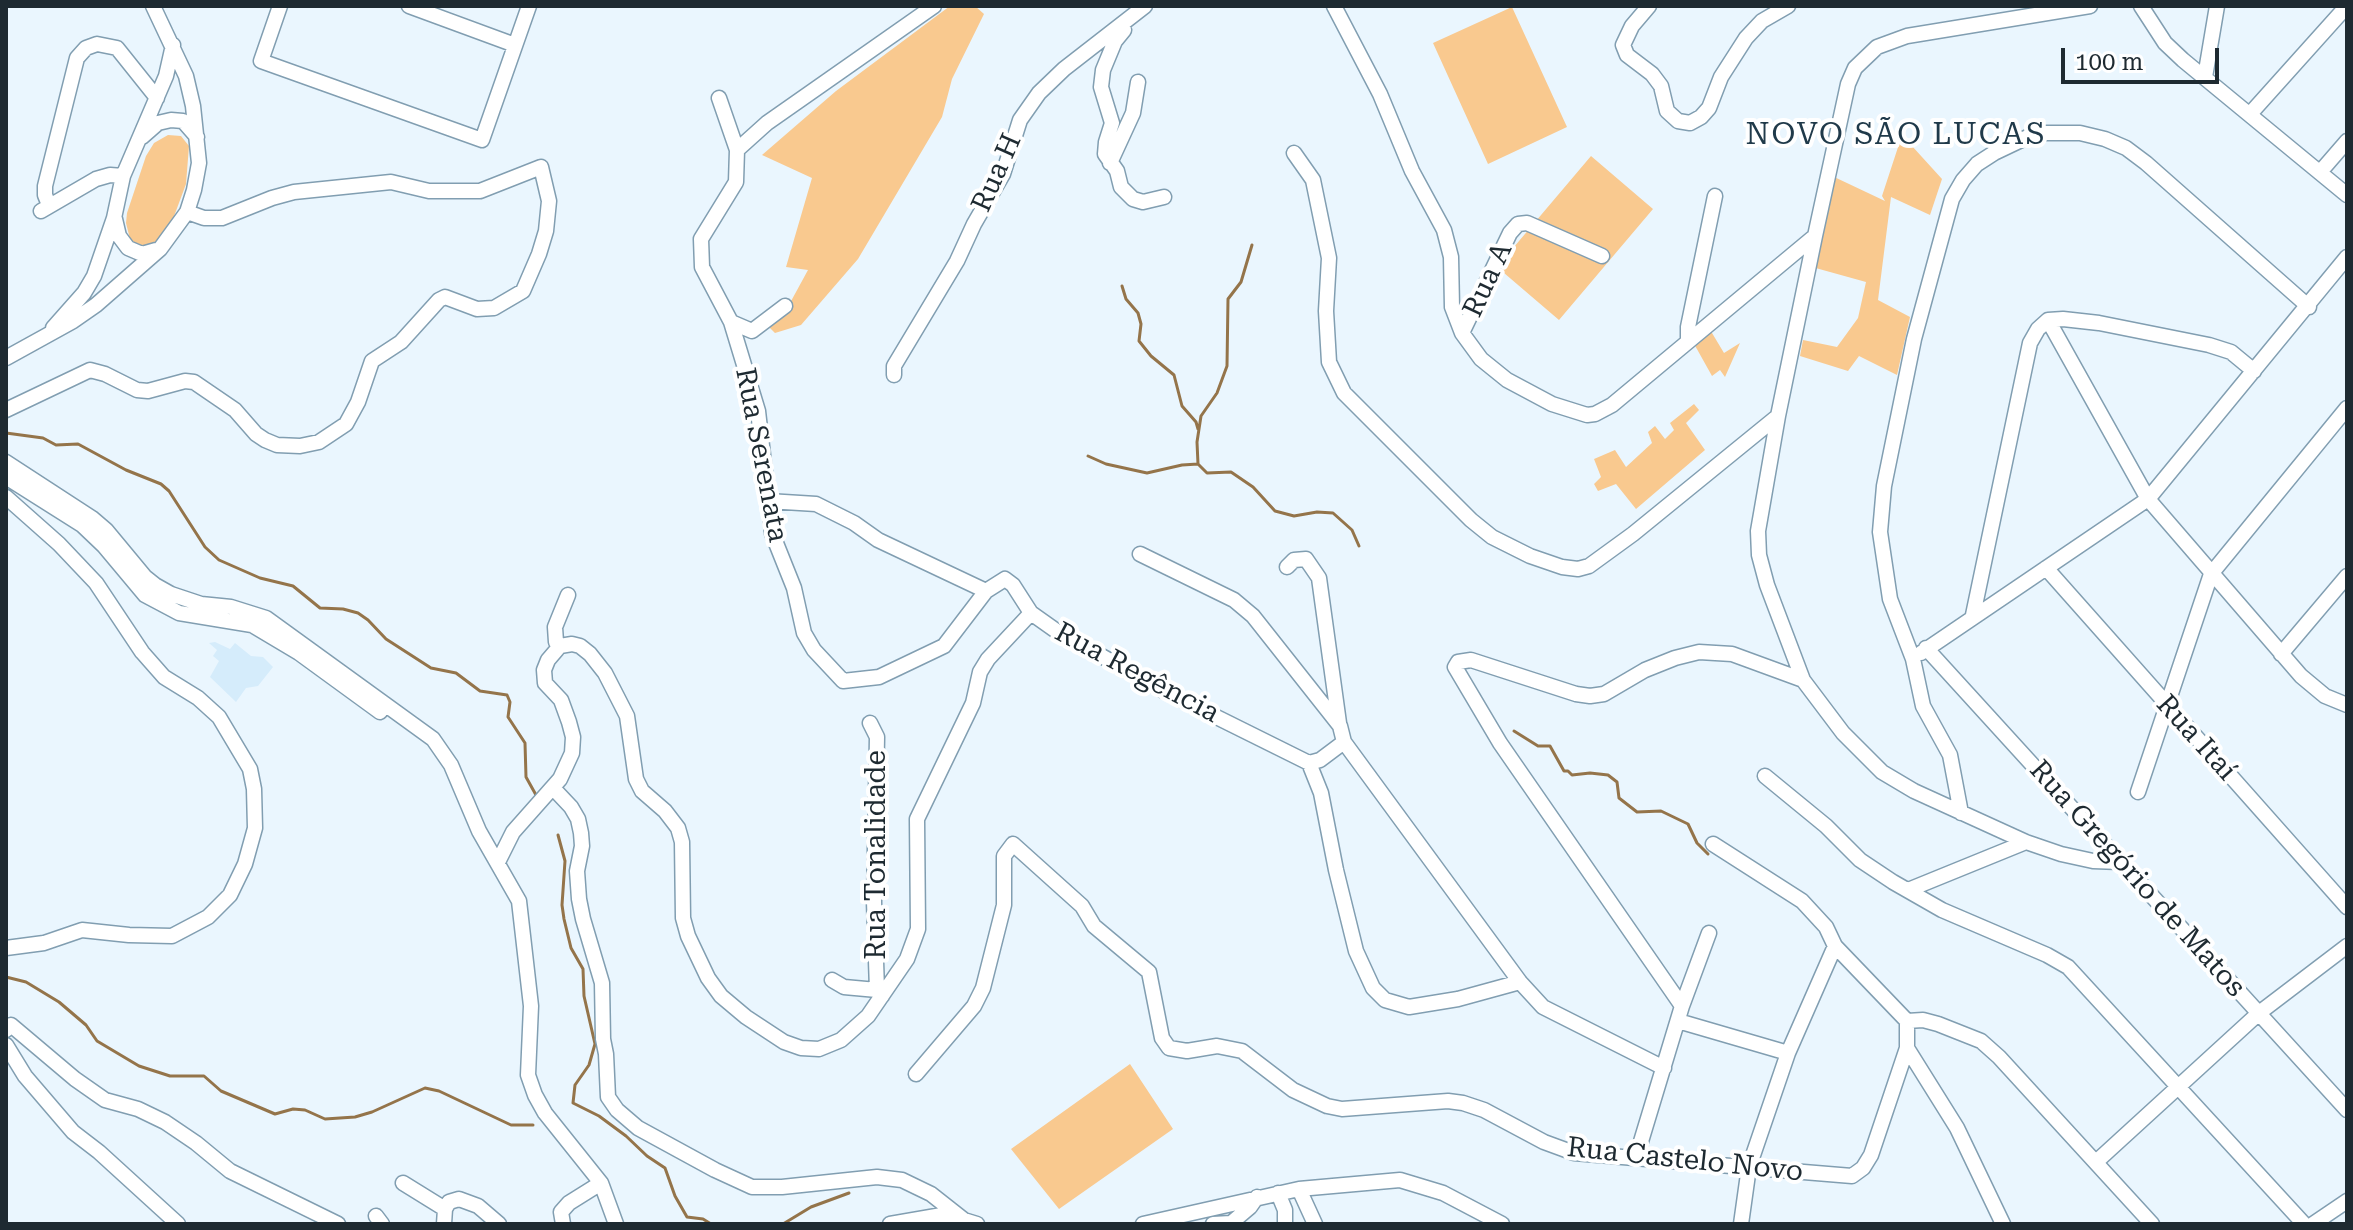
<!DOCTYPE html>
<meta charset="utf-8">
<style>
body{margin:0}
#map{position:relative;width:2353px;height:1230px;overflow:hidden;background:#eaf6fe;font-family:"Roboto Serif",serif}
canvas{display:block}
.frame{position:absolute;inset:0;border:8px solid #1e2a31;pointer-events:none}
.scale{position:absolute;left:2061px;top:48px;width:158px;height:36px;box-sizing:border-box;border:4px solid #1e2a31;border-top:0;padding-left:10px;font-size:24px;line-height:28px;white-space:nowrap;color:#1e2a31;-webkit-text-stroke:6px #fff;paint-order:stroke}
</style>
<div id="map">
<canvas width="2353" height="1230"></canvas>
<div class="frame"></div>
<div class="scale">100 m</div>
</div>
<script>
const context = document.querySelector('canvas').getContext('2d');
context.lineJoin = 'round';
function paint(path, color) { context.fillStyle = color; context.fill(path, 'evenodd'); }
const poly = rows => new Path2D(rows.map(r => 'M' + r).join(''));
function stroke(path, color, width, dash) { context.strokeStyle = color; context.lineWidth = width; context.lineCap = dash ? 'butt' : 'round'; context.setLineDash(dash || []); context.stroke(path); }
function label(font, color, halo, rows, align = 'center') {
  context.font = font + ' "Roboto Serif",serif'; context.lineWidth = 8; context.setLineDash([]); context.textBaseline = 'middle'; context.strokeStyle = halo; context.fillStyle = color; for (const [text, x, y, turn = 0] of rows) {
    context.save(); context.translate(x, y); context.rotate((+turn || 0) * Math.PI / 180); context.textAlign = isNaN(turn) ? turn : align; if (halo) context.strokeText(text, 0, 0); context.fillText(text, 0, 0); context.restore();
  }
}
paint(poly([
 [215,642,230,649,235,643,251,656,263,657,273,667,258,686,246,688,236,702,210,677,219,661,213,656,217,650,209,643]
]), '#d5ecfb');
paint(poly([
 [950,6,975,6,984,14,952,79,942,117,858,259,801,325,775,333,765,323,790,303,808,270,786,267,812,178,762,155,836,91],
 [1512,7,1567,127,1488,164,1433,43],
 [168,135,181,136,189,146,186,184,173,219,160,240,155,245,140,247,130,239,126,223,127,213,146,156,154,143],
 [1902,135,1942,179,1930,215,1891,197,1878,300,1910,317,1897,375,1859,356,1848,371,1800,356,1803,340,1837,347,1858,318,1866,282,1812,267,1830,175,1885,201,1882,196],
 [1591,156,1653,209,1559,320,1497,267],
 [1709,328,1724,353,1740,343,1725,377,1720,370,1712,376,1693,342],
 [1694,404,1699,410,1686,423,1705,450,1636,509,1616,484,1598,491,1594,484,1601,477,1594,459,1615,450,1626,467,1652,443,1648,432,1655,426,1665,439,1674,430,1670,423],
 [1130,1064,1173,1129,1059,1209,1011,1149]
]), '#f9c98f');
stroke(poly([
 [1252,245,1241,282,1228,299,1227,366,1217,393,1201,416,1197,442,1198,464,1207,473,1231,472,1253,487,1275,511,1294,516,1317,512,1333,513,1352,530,1359,546],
 [1122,286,1126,299,1138,313,1141,324,1139,341,1151,356,1174,375,1182,406,1196,422,1198,429],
 [6,433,43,438,56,445,78,444,126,470,161,484,169,491,205,547,219,560,260,578,293,586,320,608,343,609,358,613,368,620,386,639,431,668,456,673,480,691,507,695,510,702,508,717,525,743,526,777,536,795],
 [1088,456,1106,464,1147,473,1182,465,1198,464],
 [1514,731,1538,746,1550,746,1564,771,1568,771,1572,775,1590,773,1608,775,1617,782,1619,798,1637,812,1661,811,1688,824,1697,843,1708,854],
 [558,835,565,861,562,905,564,919,571,948,583,969,584,996,595,1044,589,1065,575,1085,573,1103,599,1116,626,1136,647,1156,665,1168,675,1196,687,1217,703,1219,711,1224],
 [6,977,26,982,59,1002,86,1025,97,1041,139,1066,170,1076,204,1076,221,1091,275,1114,293,1109,305,1110,325,1119,355,1117,372,1112,425,1088,439,1091,511,1125,533,1125],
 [783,1224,811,1207,849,1193]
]), '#94744a', 3);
const minor = poly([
 [280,6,261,61,482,140,529,6],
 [409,6,515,45],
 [1334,6,1380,94,1412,171,1444,230,1451,257,1452,307,1462,333,1481,359,1507,380,1552,404,1587,415,1595,414,1612,405,1815,236],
 [1649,6,1632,26,1623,45,1627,55,1652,74,1661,86,1667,111,1678,121,1690,123,1701,117,1709,108,1721,77,1746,38,1762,21,1788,6],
 [2090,6,1907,36,1877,47,1855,68,1848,84,1815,236,1778,416,1758,531,1759,555,1767,585,1803,680,1843,733,1882,772,1914,791,2026,842,2061,854,2093,861,2120,862],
 [2141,6,2165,43,2183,60,2347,195],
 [1124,30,1115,41,1103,70,1101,87,1112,123,1106,142,1105,154,1117,171,1121,187,1133,199,1143,202,1164,197],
 [2205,77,2217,6],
 [719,98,737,150,736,182,701,239,702,267,731,322,752,331,785,306],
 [2250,114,2347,6],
 [142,137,158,123,171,120,183,121,197,137],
 [737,150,767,123,934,6],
 [1294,153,1313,180,1329,258,1326,311,1329,362,1344,393,1471,520,1492,537,1530,556,1562,567,1578,569,1589,566,1633,534,1778,416],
 [1110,163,1133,113,1138,82],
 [2321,171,2347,141],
 [49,205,45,195,45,186,77,58,86,48,97,44,117,48,157,98],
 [41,211,96,179,110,175,123,176],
 [115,219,119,236,128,248,142,254,156,250],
 [2048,320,2148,499,2301,676,2325,696,2347,705],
 [2048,320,2063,319,2099,323,2209,345,2231,352,2254,371],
 [731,322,758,411,772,533,794,588,804,633,814,650,843,681,879,677,944,646,986,591,1005,579,1013,585,1031,613,1055,630,1164,691,1309,763,1320,760,1344,742],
 [53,328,84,293,94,276,114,218,123,176,166,76,173,45],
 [1462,333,1510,233,1518,224,1527,223,1602,256],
 [1688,340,1688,327,1715,196],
 [6,358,73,321,96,305,160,249,187,212,194,190,199,163,193,106,186,76,153,6],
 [894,375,894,366,957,261,974,224,1003,174,1020,120,1039,93,1064,69,1145,6],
 [6,410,90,370,105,374,137,390,148,391,185,381,194,382,235,410,256,434,265,440,277,445,300,446,319,442,346,424,358,402,372,361,401,342,439,300,445,297,477,309,494,308,523,291,539,254,546,231,549,201,541,167,480,191,429,191,391,182,294,192,272,198,222,218,204,218,187,212],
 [6,462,92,518,106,530,145,577,155,585,171,594,201,604,231,607,266,618,433,739,451,765,479,831,519,901,531,1006,528,1075,535,1095,545,1113,601,1183,616,1224],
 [6,477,82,525,104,546,145,595,179,613,252,625,299,653,380,712],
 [6,497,59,544,96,583,142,652,164,677,198,698,219,717,250,769,254,789,255,828,245,864,230,895,208,917,172,936,129,935,82,930,44,943,6,948],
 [768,501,816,504,854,523,878,540,986,591],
 [1140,554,1234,600,1253,616,1340,726,1344,742,1520,982,1543,1007,1664,1068],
 [1287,567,1294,560,1306,559,1319,578,1339,723],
 [2046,568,2347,907],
 [1973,615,2030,343,2038,329,2048,320],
 [560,646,556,642,555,627,568,595],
 [1926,648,2347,1110],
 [1921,653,2148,499,2347,257],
 [2281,654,2347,576],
 [870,723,877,737,874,902,877,990],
 [1309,763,1321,793,1336,870,1356,951,1373,988,1385,1000,1409,1007,1458,999,1520,982],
 [1765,776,1826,826,1860,860,1893,882,1942,910,2047,955,2068,967,2304,1224],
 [554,789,571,807,578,819,581,833,582,846,577,871,579,899,583,919,602,983,603,1039,606,1054,608,1097,617,1110,638,1128,715,1170,752,1187,782,1187,877,1177,902,1180,931,1194,964,1220,977,1224],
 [2138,792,2211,574,2347,408],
 [1961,813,1950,755,1923,706,1913,659,1890,599,1880,532,1884,486,1914,339,1952,199,1963,180,1977,164,1994,153,2036,133,2080,133,2105,139,2126,148,2146,163,2309,307],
 [1713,844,1802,901,1826,927,1835,946,1907,1021,1907,1048,1957,1128,2003,1224],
 [498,862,513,832,560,779,572,753,573,737,569,722,561,700,545,683,544,670,548,660,560,646,572,644,580,646,590,654,605,673,627,716,636,779,642,791,665,811,678,828,682,842,683,918,688,936,708,978,721,996,746,1017,784,1042,801,1048,819,1049,841,1040,868,1016,907,959,918,929,917,819,973,703,980,672,988,659,1031,613],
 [1908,890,2026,842],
 [832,980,844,987,877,990,882,996],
 [1682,1006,1500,743,1455,667,1458,662,1471,660,1576,694,1590,696,1604,694,1645,670,1675,658,1699,652,1732,654,1803,680],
 [1678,1021,1788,1053],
 [1907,1021,1923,1020,1938,1024,1981,1041,1999,1057,2152,1224],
 [6,1030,11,1025,75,1079,105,1100,138,1109,165,1122,196,1143,230,1171,338,1224],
 [6,1045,25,1076,73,1132,99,1152,178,1224],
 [916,1074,974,1006,983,988,1004,905,1004,856,1013,844,1082,906,1094,926,1149,972,1162,1038,1169,1048,1187,1051,1217,1046,1242,1051,1293,1090,1327,1106,1342,1109,1448,1101,1463,1103,1484,1110,1544,1142,1574,1153,1852,1176,1863,1168,1871,1155,1907,1048],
 [1636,1158,1682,1006,1709,933],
 [2096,1162,2259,1013,2347,946],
 [403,1183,445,1209],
 [1299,1189,1315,1224],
 [1278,1193,1285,1210,1285,1224],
 [376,1216,382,1224],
 [444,1224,445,1209,449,1202,459,1199,478,1206,499,1224],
 [563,1224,561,1212,569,1203,601,1183],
 [890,1224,942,1215,960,1219],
 [1143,1224,1299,1189,1400,1180,1443,1193,1502,1224],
 [1213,1224,1231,1223],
 [1230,1224,1250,1207,1257,1197],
 [1741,1224,1749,1167,1788,1053,1835,946],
 [2313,1224,2347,1201]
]);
stroke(minor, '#819eb1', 17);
stroke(minor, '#fff', 14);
label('28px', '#1e2a31', '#fff', [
 ["Rua H",997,173,-66],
 ["Rua A",1488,280,-65],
 ["Rua Serenata",761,455,79],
 ["Rua Regência",1137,673,28],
 ["Rua Itaí",2196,738,48],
 ["Rua Tonalidade",877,855,-90],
 ["Rua Gregório de Matos",2137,879,48],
 ["Rua Castelo Novo",1685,1160,6]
]);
context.letterSpacing = '2px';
label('30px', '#203a4a', '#fff', [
 ["NOVO SÃO LUCAS",1896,135]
]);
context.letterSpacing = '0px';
</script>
